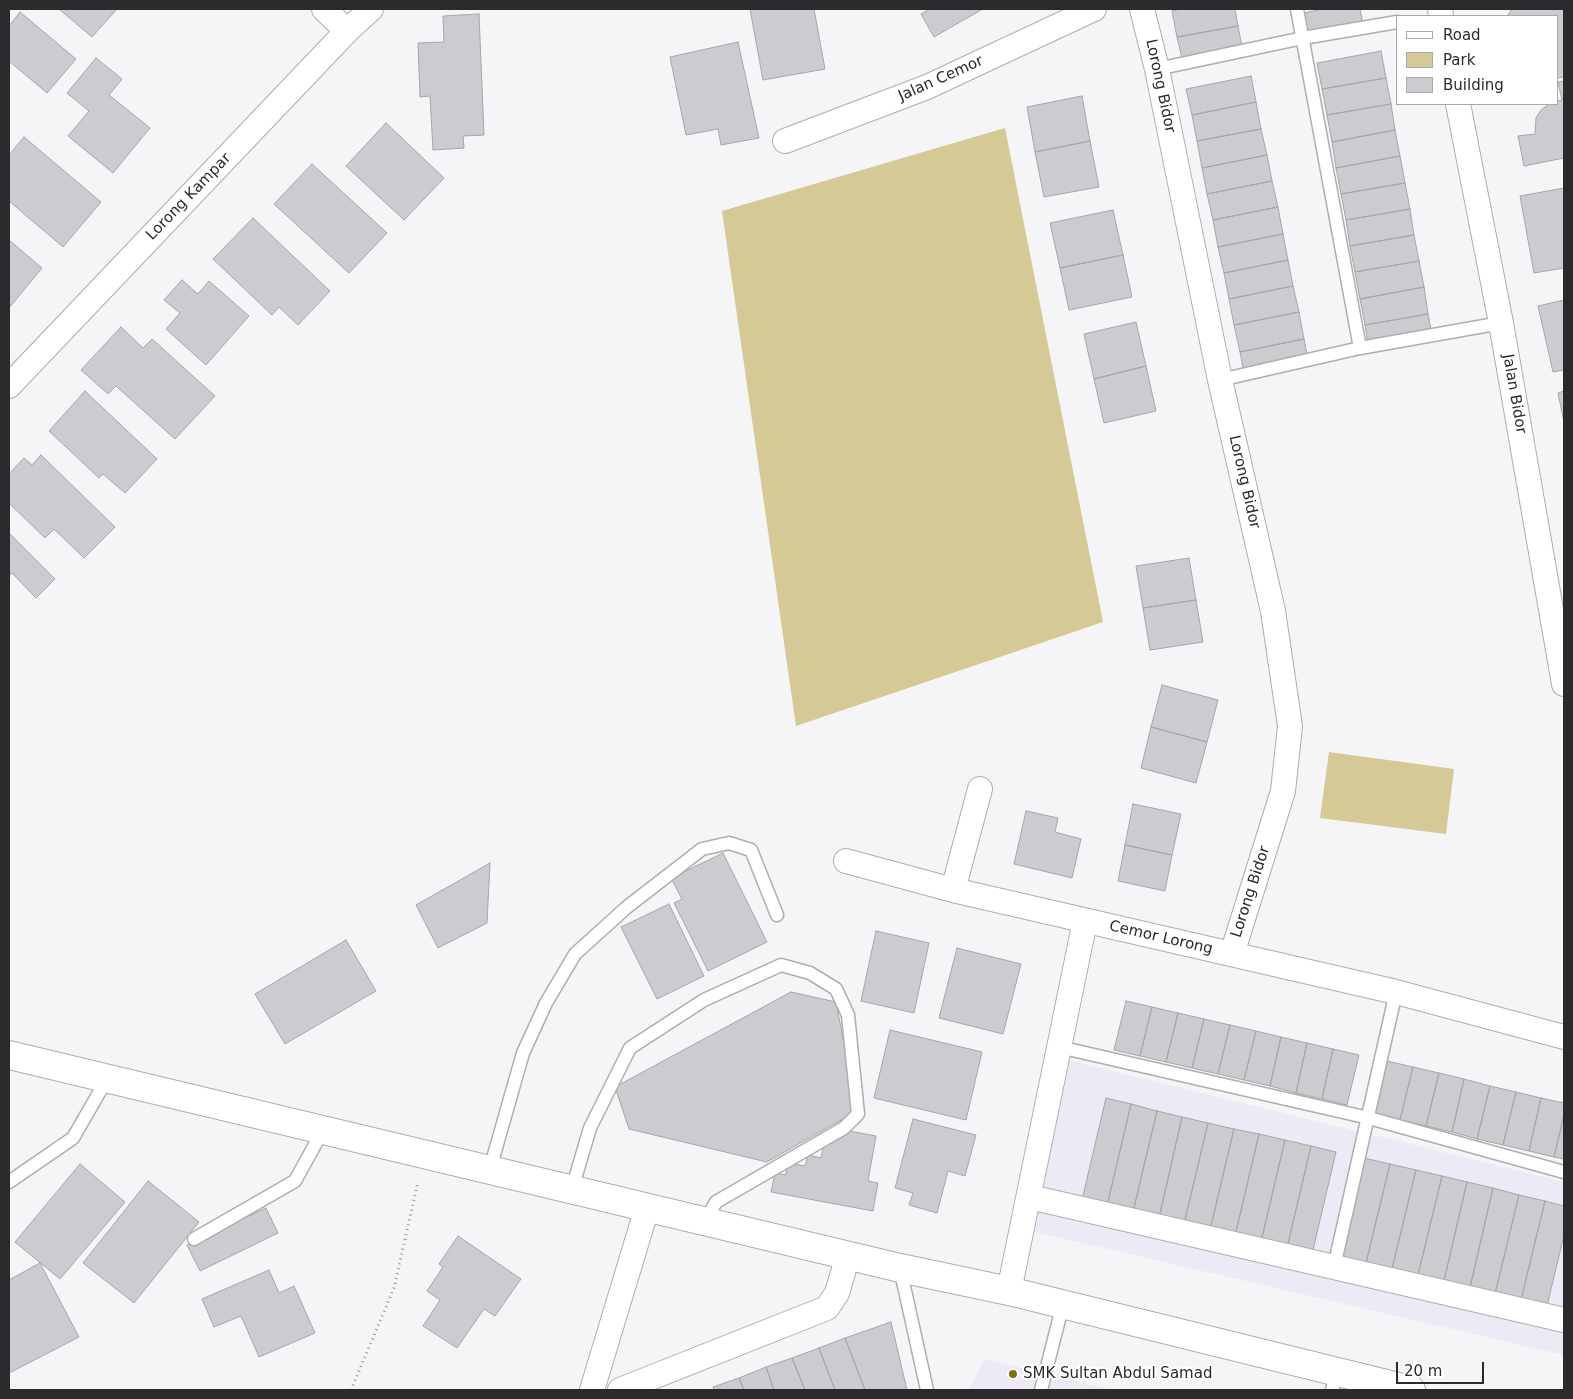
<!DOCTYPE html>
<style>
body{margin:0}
#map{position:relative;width:1573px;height:1399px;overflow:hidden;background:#f5f4f7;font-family:"DejaVu Sans",sans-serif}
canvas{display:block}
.frame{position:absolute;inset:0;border:10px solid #2a292b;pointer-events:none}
.legend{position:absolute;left:1396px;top:15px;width:162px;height:90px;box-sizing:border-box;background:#fff;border:1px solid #aaa9aa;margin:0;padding:6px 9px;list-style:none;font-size:15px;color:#2a292b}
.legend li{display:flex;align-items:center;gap:10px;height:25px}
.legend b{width:25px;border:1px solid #aaa9aa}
.scale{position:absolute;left:1396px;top:1362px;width:88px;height:22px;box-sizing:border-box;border:2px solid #2a292b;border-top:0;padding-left:6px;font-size:15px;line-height:18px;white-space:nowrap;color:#2a292b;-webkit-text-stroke:4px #fff;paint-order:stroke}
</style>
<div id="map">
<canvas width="1573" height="1399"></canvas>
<div class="frame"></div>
<ul class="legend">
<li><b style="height:6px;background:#fff"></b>Road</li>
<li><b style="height:14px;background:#d5ca95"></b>Park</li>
<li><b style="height:14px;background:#cccbcf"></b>Building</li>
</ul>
<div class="scale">20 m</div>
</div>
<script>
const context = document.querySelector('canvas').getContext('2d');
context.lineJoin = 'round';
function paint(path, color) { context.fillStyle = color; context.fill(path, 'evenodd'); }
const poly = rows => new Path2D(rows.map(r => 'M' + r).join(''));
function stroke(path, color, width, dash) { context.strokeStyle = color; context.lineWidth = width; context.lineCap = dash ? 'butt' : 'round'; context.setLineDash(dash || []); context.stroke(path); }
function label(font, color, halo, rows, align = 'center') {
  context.font = font + ' "DejaVu Sans",sans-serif'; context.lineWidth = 4; context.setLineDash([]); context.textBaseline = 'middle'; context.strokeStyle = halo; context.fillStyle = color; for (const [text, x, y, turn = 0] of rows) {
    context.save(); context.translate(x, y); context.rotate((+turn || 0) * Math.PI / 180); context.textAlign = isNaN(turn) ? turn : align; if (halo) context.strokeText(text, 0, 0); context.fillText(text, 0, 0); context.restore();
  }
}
paint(poly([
 [1068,1060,1564,1182,1564,1355,1035,1232],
 [985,1359,1113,1390,968,1390]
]), '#edeaf5');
paint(poly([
 [1005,128,1103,622,796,726,722,211],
 [1329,752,1454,769,1446,834,1320,818]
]), '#d5ca95');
const building = poly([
 [59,9,117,9,92,37,59,9],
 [750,9,814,9,825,69,763,80,750,9],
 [930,9,981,9,981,10,934,37,921,14,930,9],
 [1182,9,1235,9,1238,26,1177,37,1172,11,1182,9],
 [1323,9,1360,9,1364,28,1309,38,1304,13,1323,9],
 [1512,9,1564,9,1564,77,1557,78,1557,16,1507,16,1512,9],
 [20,12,76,59,47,93,9,61,9,26,20,12],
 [479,14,484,135,463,136,464,148,433,150,430,96,420,97,418,43,444,42,443,16,479,14],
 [1238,26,1243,52,1183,63,1177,37,1238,26],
 [738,42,759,138,721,145,718,129,686,135,670,57,738,42],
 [1381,51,1386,78,1322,89,1317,63,1381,51],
 [96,58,122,79,109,95,150,128,113,173,68,136,89,111,67,93,96,58],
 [1251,76,1256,102,1192,115,1186,89,1251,76],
 [1386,78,1391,104,1327,115,1322,89,1386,78],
 [1564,81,1564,158,1524,166,1518,136,1535,134,1536,118,1541,110,1549,104,1557,104,1557,101,1562,100,1558,82,1564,81],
 [1082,96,1090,141,1035,152,1027,107,1082,96],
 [1256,102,1261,129,1197,141,1192,115,1256,102],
 [1391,104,1395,130,1332,142,1327,115,1391,104],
 [386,123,444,178,404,220,346,166,386,123],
 [1261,129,1267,155,1202,168,1197,141,1261,129],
 [1395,130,1400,156,1336,168,1332,142,1395,130],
 [24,137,101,202,63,247,9,201,9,155,24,137],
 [1090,141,1099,187,1044,197,1035,152,1090,141],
 [1267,155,1272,181,1207,194,1202,168,1267,155],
 [1400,156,1405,183,1341,194,1336,168,1400,156],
 [312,164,387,233,349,273,274,204,312,164],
 [1272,181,1278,207,1213,220,1207,194,1272,181],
 [1405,183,1410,209,1346,220,1341,194,1405,183],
 [1564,188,1564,268,1534,273,1520,196,1564,188],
 [1278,207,1283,234,1218,247,1213,220,1278,207],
 [1410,209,1414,235,1350,246,1346,220,1410,209],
 [1113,210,1123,255,1060,268,1050,223,1113,210],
 [253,218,330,291,298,325,279,307,272,315,213,259,253,218],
 [1283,234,1288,260,1224,273,1218,247,1283,234],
 [1414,235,1419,261,1355,272,1350,246,1414,235],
 [9,240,42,268,9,308,9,240],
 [1123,255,1132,297,1069,310,1060,268,1123,255],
 [1288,260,1293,286,1229,299,1224,273,1288,260],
 [1419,261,1424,287,1360,299,1355,272,1419,261],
 [182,280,198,294,209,281,249,316,206,365,166,329,180,313,164,300,182,280],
 [1293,286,1299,312,1234,325,1229,299,1293,286],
 [1424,287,1428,314,1365,325,1360,299,1424,287],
 [1564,300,1564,370,1553,372,1538,306,1564,300],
 [1299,312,1304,339,1240,352,1234,325,1299,312],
 [1428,314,1433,340,1369,351,1365,325,1428,314],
 [1136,322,1146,366,1094,379,1084,334,1136,322],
 [121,327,143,348,152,339,215,396,175,439,116,386,108,394,81,370,121,327],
 [1304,339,1309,365,1245,378,1240,352,1304,339],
 [1146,366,1156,411,1104,423,1094,379,1146,366],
 [85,391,157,459,125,493,103,474,99,478,49,431,85,391],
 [1564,391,1564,422,1558,393,1564,391],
 [41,455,115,527,84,558,54,529,45,538,9,503,9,474,24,458,32,465,41,455],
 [9,533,55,579,36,598,12,573,9,576,9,533],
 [1189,558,1196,600,1143,608,1136,566,1189,558],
 [1196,600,1203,642,1150,650,1143,608,1196,600],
 [1162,685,1218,700,1207,742,1151,727,1162,685],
 [1151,727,1207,742,1196,783,1141,768,1151,727],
 [1133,804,1181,814,1172,855,1125,845,1133,804],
 [1026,811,1058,818,1055,832,1081,839,1072,878,1014,864,1026,811],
 [1125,845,1172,855,1165,891,1118,881,1125,845],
 [723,853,767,942,708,971,674,903,682,899,671,878,723,853],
 [490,863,487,923,438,948,416,905,490,863],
 [669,904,704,976,657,999,621,927,669,904],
 [876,931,929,943,914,1013,861,1001,876,931],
 [346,940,376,991,285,1044,255,994,346,940],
 [957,948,1021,964,1003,1034,939,1018,957,948],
 [791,992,836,1002,857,1111,767,1162,629,1129,615,1087,791,992],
 [1126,1001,1152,1007,1140,1056,1114,1050,1126,1001],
 [1152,1007,1178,1013,1166,1062,1140,1056,1152,1007],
 [1178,1013,1204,1019,1192,1068,1166,1062,1178,1013],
 [1204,1019,1230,1025,1218,1074,1192,1068,1204,1019],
 [1230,1025,1256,1031,1244,1080,1218,1074,1230,1025],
 [890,1030,982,1052,966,1120,874,1098,890,1030],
 [1256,1031,1281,1037,1270,1086,1244,1080,1256,1031],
 [1281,1037,1307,1043,1296,1093,1270,1086,1281,1037],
 [1307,1043,1333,1049,1322,1099,1296,1093,1307,1043],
 [1333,1049,1359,1055,1347,1105,1322,1099,1333,1049],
 [1387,1061,1413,1067,1400,1120,1375,1114,1387,1061],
 [1413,1067,1439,1073,1426,1126,1400,1120,1413,1067],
 [1439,1073,1464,1079,1452,1132,1426,1126,1439,1073],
 [1464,1079,1490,1086,1477,1139,1452,1132,1464,1079],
 [1490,1086,1516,1092,1503,1145,1477,1139,1490,1086],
 [1516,1092,1541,1098,1529,1151,1503,1145,1516,1092],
 [1106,1098,1131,1104,1107,1206,1082,1200,1106,1098],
 [1541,1098,1564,1103,1564,1115,1554,1157,1529,1151,1541,1098],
 [1131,1104,1157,1111,1133,1212,1107,1206,1131,1104],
 [1157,1111,1182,1117,1159,1218,1133,1212,1157,1111],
 [1564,1115,1564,1159,1554,1157,1564,1115],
 [1182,1117,1208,1123,1184,1224,1159,1218,1182,1117],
 [913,1119,976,1135,965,1176,948,1171,937,1213,909,1205,913,1193,895,1188,913,1119],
 [1208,1123,1234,1129,1210,1230,1184,1224,1208,1123],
 [1234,1129,1259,1134,1235,1236,1210,1230,1234,1129],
 [844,1130,876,1136,868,1181,878,1183,873,1211,771,1192,775,1173,786,1175,788,1163,805,1166,808,1155,821,1158,825,1140,844,1130],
 [1259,1134,1285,1140,1261,1242,1235,1236,1259,1134],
 [1285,1140,1311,1146,1287,1248,1261,1242,1285,1140],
 [1311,1146,1336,1152,1312,1254,1287,1248,1311,1146],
 [1364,1158,1390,1164,1365,1267,1339,1260,1364,1158],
 [80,1164,125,1202,60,1279,15,1242,80,1164],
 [1390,1164,1416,1170,1391,1273,1365,1267,1390,1164],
 [1416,1170,1442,1176,1417,1279,1391,1273,1416,1170],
 [1442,1176,1467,1182,1443,1285,1417,1279,1442,1176],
 [148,1181,199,1222,134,1303,83,1263,148,1181],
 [1467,1182,1493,1188,1469,1292,1443,1285,1467,1182],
 [1493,1188,1519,1195,1494,1298,1469,1292,1493,1188],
 [1519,1195,1545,1201,1520,1304,1494,1298,1519,1195],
 [1545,1201,1564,1206,1564,1235,1546,1310,1520,1304,1545,1201],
 [266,1208,278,1233,200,1271,187,1245,266,1208],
 [458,1236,521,1279,495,1316,484,1309,457,1348,423,1326,440,1300,427,1291,443,1267,439,1264,458,1236],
 [40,1263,79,1337,9,1373,9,1280,40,1263],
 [269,1270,279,1293,294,1286,315,1333,259,1357,241,1316,214,1327,202,1299,269,1270],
 [891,1322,907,1390,865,1390,845,1338,891,1322],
 [845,1338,865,1390,835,1390,819,1348,845,1338],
 [819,1348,835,1390,805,1390,792,1358,819,1348],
 [792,1358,805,1390,774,1390,766,1367,792,1358],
 [766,1367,774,1390,744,1390,739,1378,766,1367],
 [739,1378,744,1390,714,1390,713,1387,739,1378]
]);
paint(building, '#cccbcf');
stroke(building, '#a6a5a9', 1);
const service = poly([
 [1297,9,1360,348],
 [1157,69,1303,38,1397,22],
 [1220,380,1360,348,1501,323],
 [1059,1047,1369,1118,1564,1172],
 [490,1169,523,1053,546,1003,575,954,627,907,702,849,729,843,751,850,777,915],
 [9,1182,73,1138,107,1079],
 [572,1189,590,1128,630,1048,704,1000,781,965,810,973,836,989,848,1015,858,1114,844,1128,716,1202,705,1221],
 [194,1239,295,1181,323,1130],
 [1334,1267,1396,992],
 [900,1268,927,1390],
 [1041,1390,1063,1304],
 [1332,1390,1337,1372]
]);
const minor = poly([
 [324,9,347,31],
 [1142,9,1157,69,1220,380,1273,611,1290,726,1283,791,1232,954],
 [1440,9,1441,16],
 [1458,104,1501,323,1564,684],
 [785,141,927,87,1094,9],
 [9,386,347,31,371,9],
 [846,861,953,890,1396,992,1564,1037],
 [953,890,980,789],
 [1030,1197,1564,1320],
 [1009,1291,1085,921],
 [592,1390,647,1208],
 [620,1390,827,1308,837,1293,848,1256]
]);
const tertiary = poly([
 [9,1055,900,1268,1009,1291,1411,1390]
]);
stroke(service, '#aeadb0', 15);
stroke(minor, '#aeadb0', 26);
stroke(tertiary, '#aeadb0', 30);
stroke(poly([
 [351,1390,394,1288,418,1182]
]), '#979698', 3, [1, 4]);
stroke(service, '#fff', 12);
stroke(minor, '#fff', 24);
stroke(tertiary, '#fff', 28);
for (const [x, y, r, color] of [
 [1013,1374,5,"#7f6e0b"]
]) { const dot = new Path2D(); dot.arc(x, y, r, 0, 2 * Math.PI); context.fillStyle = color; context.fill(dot); stroke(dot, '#fff', 2); }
label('15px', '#2a292b', '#fff', [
 ["Jalan Cemor",941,79,-24],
 ["Lorong Bidor",1160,86,78],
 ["Lorong Kampar",189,197,-46],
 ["Jalan Bidor",1514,394,80],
 ["Lorong Bidor",1244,482,77],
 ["Lorong Bidor",1251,892,-72],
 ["Cemor Lorong",1161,938,13]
]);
label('15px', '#2a292b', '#fff', [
 ["SMK Sultan Abdul Samad",1023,1374]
], 'left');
</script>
